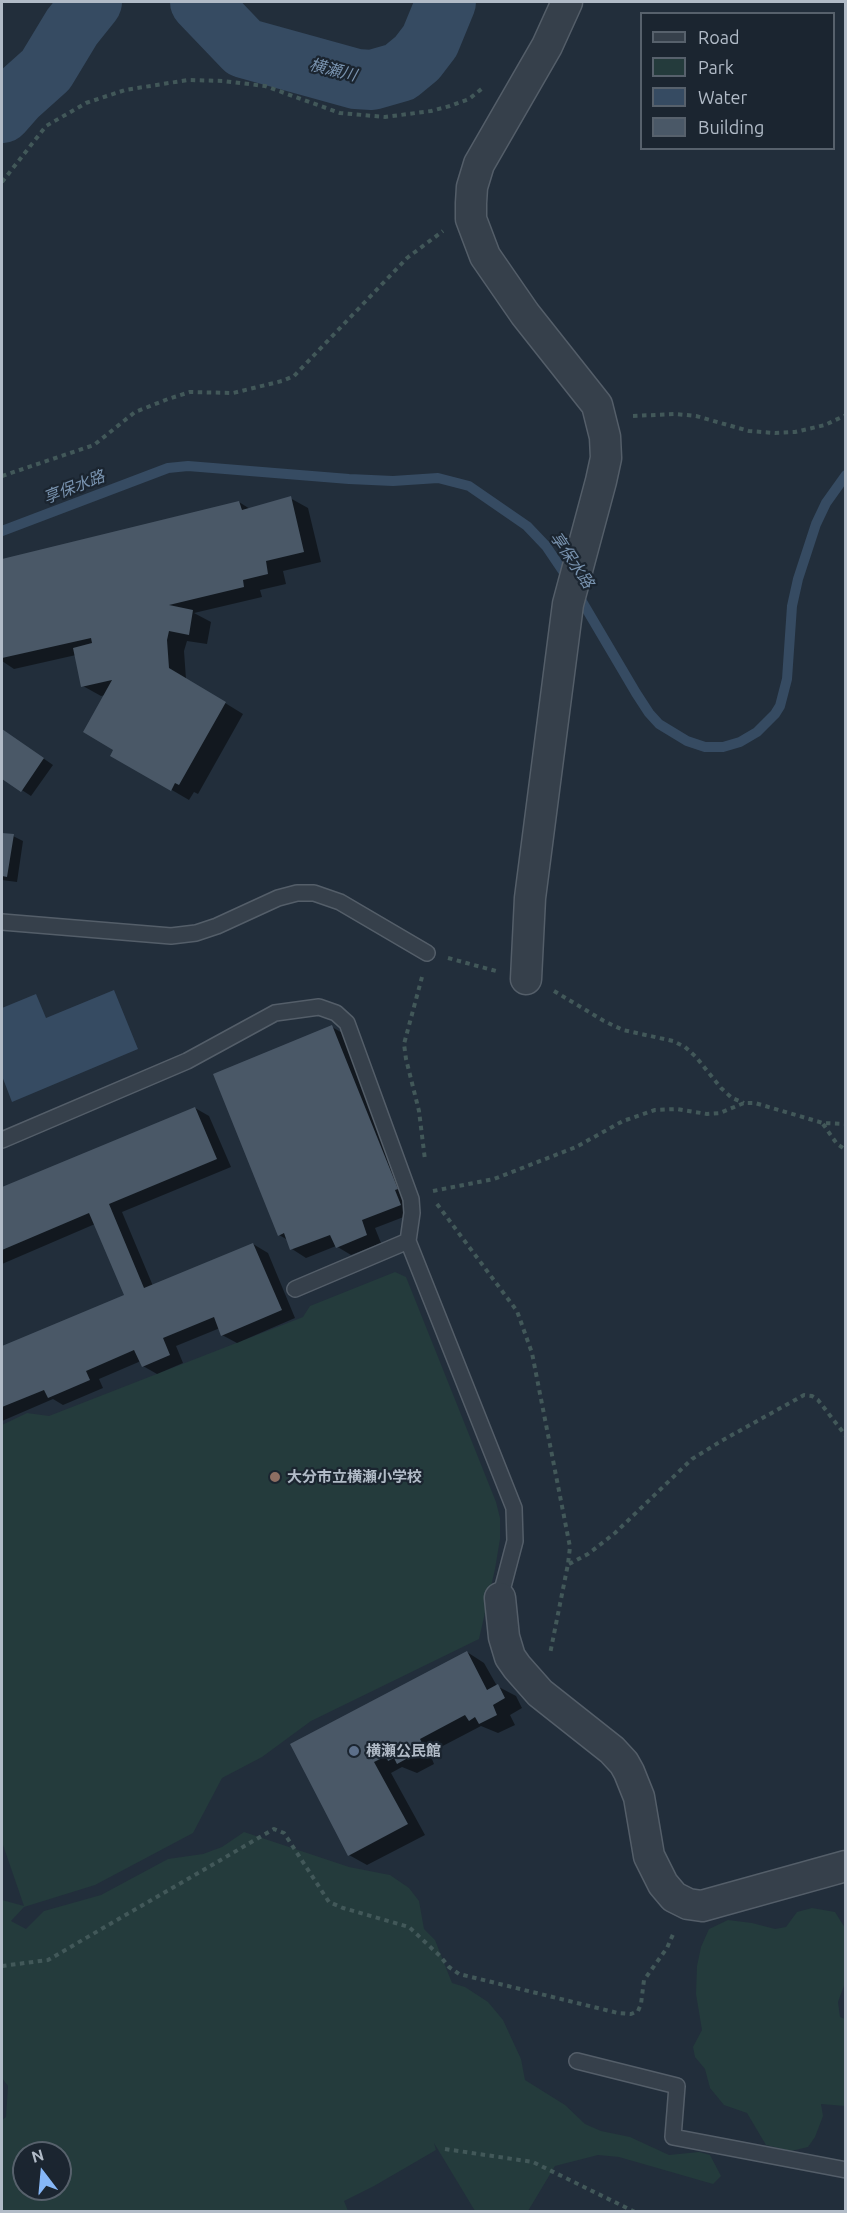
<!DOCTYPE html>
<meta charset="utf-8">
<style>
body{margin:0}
#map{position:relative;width:847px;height:2213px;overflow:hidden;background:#222e3b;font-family:Ubuntu,sans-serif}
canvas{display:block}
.frame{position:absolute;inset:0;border:3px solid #b1bbc7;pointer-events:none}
.legend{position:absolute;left:640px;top:12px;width:195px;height:138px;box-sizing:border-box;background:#1b2530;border:2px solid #57616c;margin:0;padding:8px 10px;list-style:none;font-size:18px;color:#b1bbc7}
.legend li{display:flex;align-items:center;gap:12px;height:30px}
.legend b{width:30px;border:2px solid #57616c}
.north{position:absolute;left:12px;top:2141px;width:60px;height:60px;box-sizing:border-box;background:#1b2530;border:2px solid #57616c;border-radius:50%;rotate:344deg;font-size:16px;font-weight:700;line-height:24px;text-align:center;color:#b1bbc7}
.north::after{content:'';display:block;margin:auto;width:21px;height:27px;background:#86b7f7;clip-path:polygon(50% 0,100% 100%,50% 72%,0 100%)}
</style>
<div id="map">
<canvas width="847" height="2213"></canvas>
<div class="frame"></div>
<ul class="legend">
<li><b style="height:8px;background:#36404b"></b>Road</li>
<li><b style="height:16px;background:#243b3c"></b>Park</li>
<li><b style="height:16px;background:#364b62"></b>Water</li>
<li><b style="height:16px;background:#4a5867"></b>Building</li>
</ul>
<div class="north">N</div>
</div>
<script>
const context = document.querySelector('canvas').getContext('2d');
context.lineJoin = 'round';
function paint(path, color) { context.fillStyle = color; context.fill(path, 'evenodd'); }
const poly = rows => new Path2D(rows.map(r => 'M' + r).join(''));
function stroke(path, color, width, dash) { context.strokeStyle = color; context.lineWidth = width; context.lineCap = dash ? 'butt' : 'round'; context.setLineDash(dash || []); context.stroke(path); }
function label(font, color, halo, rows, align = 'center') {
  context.font = font + ' Ubuntu,"Noto Sans JP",sans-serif'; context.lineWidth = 4.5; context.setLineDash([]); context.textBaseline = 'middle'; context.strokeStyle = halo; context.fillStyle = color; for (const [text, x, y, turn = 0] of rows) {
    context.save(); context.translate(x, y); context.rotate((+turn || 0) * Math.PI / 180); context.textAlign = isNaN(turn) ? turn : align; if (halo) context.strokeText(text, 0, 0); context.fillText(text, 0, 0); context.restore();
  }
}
paint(poly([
 [395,1272,406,1277,496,1502,500,1518,500,1539,495,1569,479,1639,311,1721,262,1757,222,1778,193,1833,95,1885,24,1907,11,1921,26,1929,44,1911,101,1895,168,1859,203,1854,222,1847,244,1832,349,1867,390,1875,409,1888,419,1901,424,1929,435,1940,452,1983,465,1987,488,2002,503,2020,521,2059,525,2080,565,2105,585,2124,601,2131,630,2137,669,2155,699,2152,710,2155,721,2176,713,2184,619,2157,598,2155,555,2166,528,2211,475,2211,434,2143,436,2150,374,2186,344,2201,348,2211,2,2211,2,2120,6,2117,8,2086,2,2078,2,1900,24,1906,2,1842,2,1425,27,1413,49,1416,303,1317,310,1306],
 [24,2153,60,2153,60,2189,24,2189],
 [812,1908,835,1912,845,1928,845,1983,838,2002,840,2017,845,2019,845,2106,821,2104,823,2116,815,2137,808,2147,791,2151,766,2145,747,2113,724,2105,710,2088,705,2069,695,2057,693,2047,702,2030,696,1994,697,1966,701,1947,709,1929,728,1920,752,1923,775,1929,786,1927,797,1912]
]), '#243b3c');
paint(poly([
 [114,990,138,1049,12,1102,2,1076,2,1008,36,994,46,1018]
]), '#364b62');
paint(poly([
 [290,498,308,508,321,562,283,571,286,584,260,590,262,597,194,613,211,622,207,644,187,641,184,651,186,679,243,714,198,794,194,792,189,800,112,755,115,750,106,695,101,696,83,686,76,655,14,669,2,661,2,561,239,502,250,509],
 [2,730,53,765,31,796,2,777],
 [2,834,13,836,23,841,17,882,2,880],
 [332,1027,346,1035,414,1213,375,1228,381,1243,351,1255,336,1246,306,1258,292,1249,288,1240,279,1235],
 [195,1108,209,1116,231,1167,122,1212,153,1286,253,1244,268,1253,295,1318,237,1343,222,1335,220,1328,176,1346,183,1363,157,1374,143,1366,141,1361,99,1379,103,1388,63,1405,53,1399,2,1421,2,1348,126,1296,95,1224,2,1264,2,1189],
 [467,1652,484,1663,497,1686,516,1696,522,1708,510,1715,515,1725,498,1733,481,1726,437,1749,440,1755,432,1759,434,1764,417,1773,402,1767,391,1773,425,1835,367,1865,349,1855,292,1745]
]), '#0007');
stroke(poly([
 [2,531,168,468,188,466,349,479,393,481,438,478,469,486,527,526,546,546,569,580],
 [577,593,636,693,649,713,659,724,687,741,705,747,723,747,740,742,757,732,775,714,780,706,787,679,792,606,798,579,816,524,826,503,846,475]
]), '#364b62', 10);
stroke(poly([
 [200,2,244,48,356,79,372,80,400,72,417,58,430,41,446,2],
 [2,113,17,96,46,70,72,27,92,2]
]), '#364b62', 60);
paint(poly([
 [291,496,304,552,266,561,268,574,243,580,244,587,169,605,193,610,189,635,169,631,167,640,169,668,226,702,179,785,175,783,171,791,110,756,113,750,83,732,112,680,81,687,73,648,92,643,91,638,2,658,2,559,239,501,242,510],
 [2,729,44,758,21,792,2,779],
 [2,833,14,834,7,877,2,876],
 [332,1025,398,1189,395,1190,401,1205,362,1220,367,1235,336,1248,330,1235,290,1250,284,1233,278,1236,213,1074],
 [195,1107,217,1159,109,1204,144,1288,253,1243,282,1310,221,1336,214,1317,163,1338,170,1355,142,1367,134,1350,86,1371,90,1380,48,1398,44,1390,2,1407,2,1346,124,1295,89,1213,2,1250,2,1187],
 [467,1651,487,1690,498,1684,505,1698,493,1705,497,1715,479,1724,475,1717,469,1721,465,1715,420,1739,423,1745,415,1749,417,1753,397,1764,394,1758,388,1761,386,1756,374,1762,408,1824,348,1856,290,1744]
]), '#4a5867');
const service = poly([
 [2,922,171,936,196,933,217,926,278,898,297,893,314,893,340,902,427,953],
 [2,1140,187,1061,275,1013,319,1007,336,1013,347,1023,411,1199,412,1213,408,1241],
 [295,1289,408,1241,514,1508,515,1541,500,1598],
 [577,2061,677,2086,673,2137,846,2170]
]);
const minor = poly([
 [526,979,530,898,568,604,601,481,606,458,605,437,597,405,525,314,485,256,471,219,471,203,472,187,479,164,547,46,567,2],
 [500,1598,504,1637,510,1657,517,1667,540,1693,612,1750,624,1763,629,1772,639,1797,649,1856,663,1884,674,1897,688,1904,702,1906,846,1866]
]);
stroke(service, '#545e69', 18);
stroke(minor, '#545e69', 33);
stroke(poly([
 [2,182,46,126,86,103,125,90,188,80,223,81,265,86,340,113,385,117,431,111,450,106,469,99,484,87],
 [633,416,676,414,696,416,749,431,775,433,795,432,825,425,846,415],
 [2,476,94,445,135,412,168,399,190,392,233,393,282,381,294,376,407,258,443,231],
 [448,958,496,971],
 [422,977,404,1044,406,1059,419,1111,425,1160],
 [554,991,604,1021,623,1030,673,1041,685,1047,696,1057,721,1088,732,1098,744,1103],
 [823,1124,837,1144,846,1150],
 [433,1191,494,1179,576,1147,623,1121,655,1110,677,1109,707,1114,720,1113,744,1103,755,1103,823,1123,846,1124],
 [437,1204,517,1311,532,1353,570,1547,568,1564,550,1654],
 [569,1564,588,1554,615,1533,692,1459,723,1440,804,1395,812,1396,818,1400,846,1436],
 [2,1966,48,1960,274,1829,284,1833,329,1902,343,1908,409,1927,440,1956,449,1967,459,1974,618,2013,631,2014,638,2011,641,2004,644,1980,667,1948,674,1932],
 [445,2149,533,2162,635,2212]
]), '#425859', 4, [4.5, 4.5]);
stroke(service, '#36404b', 15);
stroke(minor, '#36404b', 30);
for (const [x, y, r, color] of [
 [275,1477,6,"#8d6e63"],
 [354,1751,6,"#5c6f8a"]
]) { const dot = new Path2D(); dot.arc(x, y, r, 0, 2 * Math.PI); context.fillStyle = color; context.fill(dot); stroke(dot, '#1b2530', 2); }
label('bold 15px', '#b1bbc7', '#1b2530', [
 ["大分市立横瀬小学校",287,1477],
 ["横瀬公民館",366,1751]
], 'left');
label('italic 16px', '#7993af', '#1b2530', [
 ["横瀬川",333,70,14],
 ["享保水路",74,487,-21],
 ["享保水路",572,560,56]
]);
</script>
